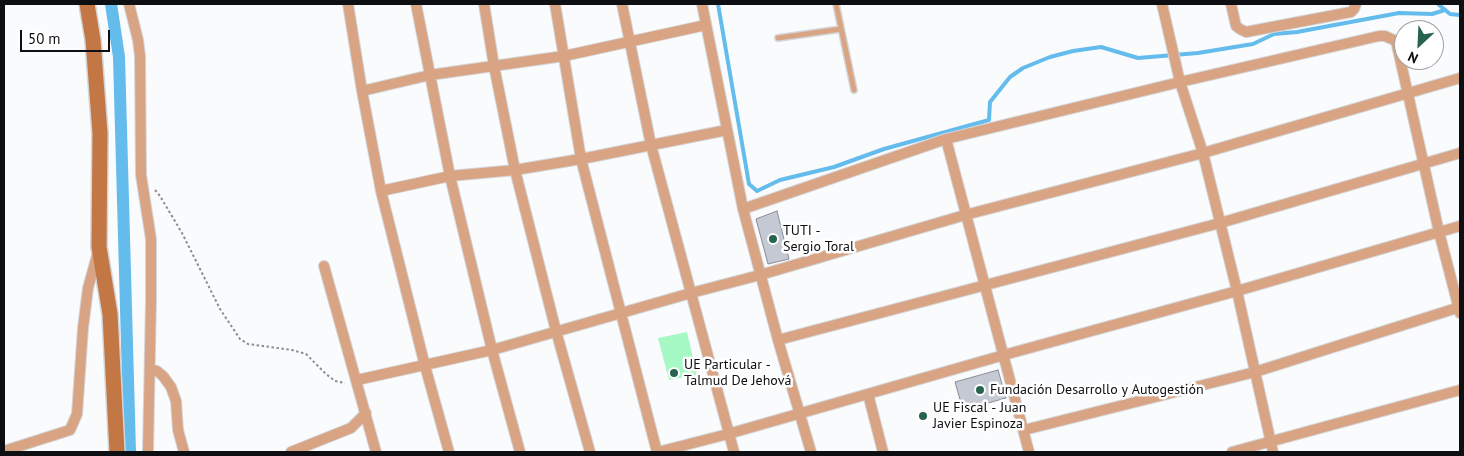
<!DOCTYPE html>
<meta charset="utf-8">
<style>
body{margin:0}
#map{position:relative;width:1464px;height:456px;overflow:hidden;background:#fafbfd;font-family:"PT Sans",sans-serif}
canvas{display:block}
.frame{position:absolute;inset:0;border:5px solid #0e0f13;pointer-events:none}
.north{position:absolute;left:1394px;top:20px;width:50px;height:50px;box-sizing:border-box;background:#fff;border:1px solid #9f9fa1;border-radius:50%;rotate:205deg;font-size:14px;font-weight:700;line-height:20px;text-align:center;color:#0e0f13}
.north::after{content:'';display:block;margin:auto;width:18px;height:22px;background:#28634d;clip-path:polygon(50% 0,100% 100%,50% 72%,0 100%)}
.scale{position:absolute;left:20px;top:30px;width:90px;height:22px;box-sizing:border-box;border:2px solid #0e0f13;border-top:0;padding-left:6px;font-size:15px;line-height:18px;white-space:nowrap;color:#0e0f13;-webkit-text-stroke:4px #fff;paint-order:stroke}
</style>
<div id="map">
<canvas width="1464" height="456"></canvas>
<div class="frame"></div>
<div class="north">N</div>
<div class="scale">50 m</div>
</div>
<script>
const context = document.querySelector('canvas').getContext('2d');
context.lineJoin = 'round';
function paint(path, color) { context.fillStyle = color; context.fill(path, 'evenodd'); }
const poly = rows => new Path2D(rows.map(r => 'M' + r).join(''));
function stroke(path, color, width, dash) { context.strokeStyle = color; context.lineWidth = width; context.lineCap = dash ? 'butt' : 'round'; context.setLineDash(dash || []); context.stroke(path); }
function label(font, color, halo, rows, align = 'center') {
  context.font = font + ' "PT Sans",sans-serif'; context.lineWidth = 5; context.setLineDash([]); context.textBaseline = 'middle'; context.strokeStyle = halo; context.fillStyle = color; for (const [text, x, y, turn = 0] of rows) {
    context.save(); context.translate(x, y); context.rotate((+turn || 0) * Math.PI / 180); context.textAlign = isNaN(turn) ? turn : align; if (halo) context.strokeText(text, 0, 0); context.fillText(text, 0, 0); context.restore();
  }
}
paint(poly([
 [687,332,697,375,669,380,658,338]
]), '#a6f8c5');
stroke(poly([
 [718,4,749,184,757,191,780,180,834,167,884,149,989,120,990,102,1010,77,1023,68,1050,57,1073,51,1101,47,1138,58,1198,53,1253,44,1274,34,1297,32,1399,13,1432,14,1445,10],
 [1438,4,1450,14,1460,15]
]), '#64bcec', 4);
stroke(poly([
 [111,4,119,57,130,452]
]), '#64bcec', 12);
const building = poly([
 [777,211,789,259,768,264,756,219,777,211],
 [998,370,1006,398,963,410,955,382,998,370]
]);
paint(building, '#c5c9d3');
stroke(building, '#8a8d97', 1);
const lane = poly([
 [836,4,854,90],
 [778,38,841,29]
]);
const street = poly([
 [129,4,138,40,140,56,141,175,151,239,151,299,148,452],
 [348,4,362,91,381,191,425,366,449,452],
 [416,4,450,176,492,350,520,452],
 [484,4,494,66,515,170,556,331,590,452],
 [555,4,581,159,657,452],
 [622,4,651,145,734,452],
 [702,4,743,209,778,340,811,452],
 [1162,4,1180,82,1203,153,1237,291,1273,452],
 [1231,4,1236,26,1240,29,1246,32,1351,12,1354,9,1356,4],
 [362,91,430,75,564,56,706,25],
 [946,139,1029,452],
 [381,191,450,176,515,170,581,159,727,130],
 [743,209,946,139,1180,82,1379,36,1385,36,1396,41,1439,232,1460,313],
 [324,266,376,452],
 [778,340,1220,223,1460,153],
 [150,369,157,371,163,376,171,387,176,401,178,430,184,452],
 [357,380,492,350,691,293,760,275,965,215,1203,153,1460,78],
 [868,394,883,452],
 [1024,430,1255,372,1460,307],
 [4,451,70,430,77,414,83,328,88,288,98,252],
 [291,452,351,428,366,413],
 [658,452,728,434,1004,355,1237,291,1460,226],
 [1232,452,1460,390]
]);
const secondary = poly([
 [87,4,93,40,100,133,99,247,110,314,117,452]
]);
stroke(lane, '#d4d5d8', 8);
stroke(street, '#d4d5d8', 12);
stroke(secondary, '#d4d5d8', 18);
stroke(poly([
 [155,190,160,196,182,233,220,309,240,339,248,344,292,350,306,354,326,374,335,381,345,383]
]), '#8b8c8f', 2, [2.5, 2.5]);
stroke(lane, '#d8a483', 5);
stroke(street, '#d8a483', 10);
stroke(secondary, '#c27744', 15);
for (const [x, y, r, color] of [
 [773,239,5,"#28634d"],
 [674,373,5,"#28634d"],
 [980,390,5,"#28634d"],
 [923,416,5,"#28634d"]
]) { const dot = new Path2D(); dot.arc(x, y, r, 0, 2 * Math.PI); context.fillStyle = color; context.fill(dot); stroke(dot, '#fff', 2); }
label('14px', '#0e0f13', '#fff', [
 ["TUTI -",783,231],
 ["Sergio Toral",783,247],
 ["UE Particular -",684,365],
 ["Talmud De Jehová",684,381],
 ["Fundación Desarrollo y Autogestión",990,390],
 ["UE Fiscal - Juan",933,408],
 ["Javier Espinoza",933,424]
], 'left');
</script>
